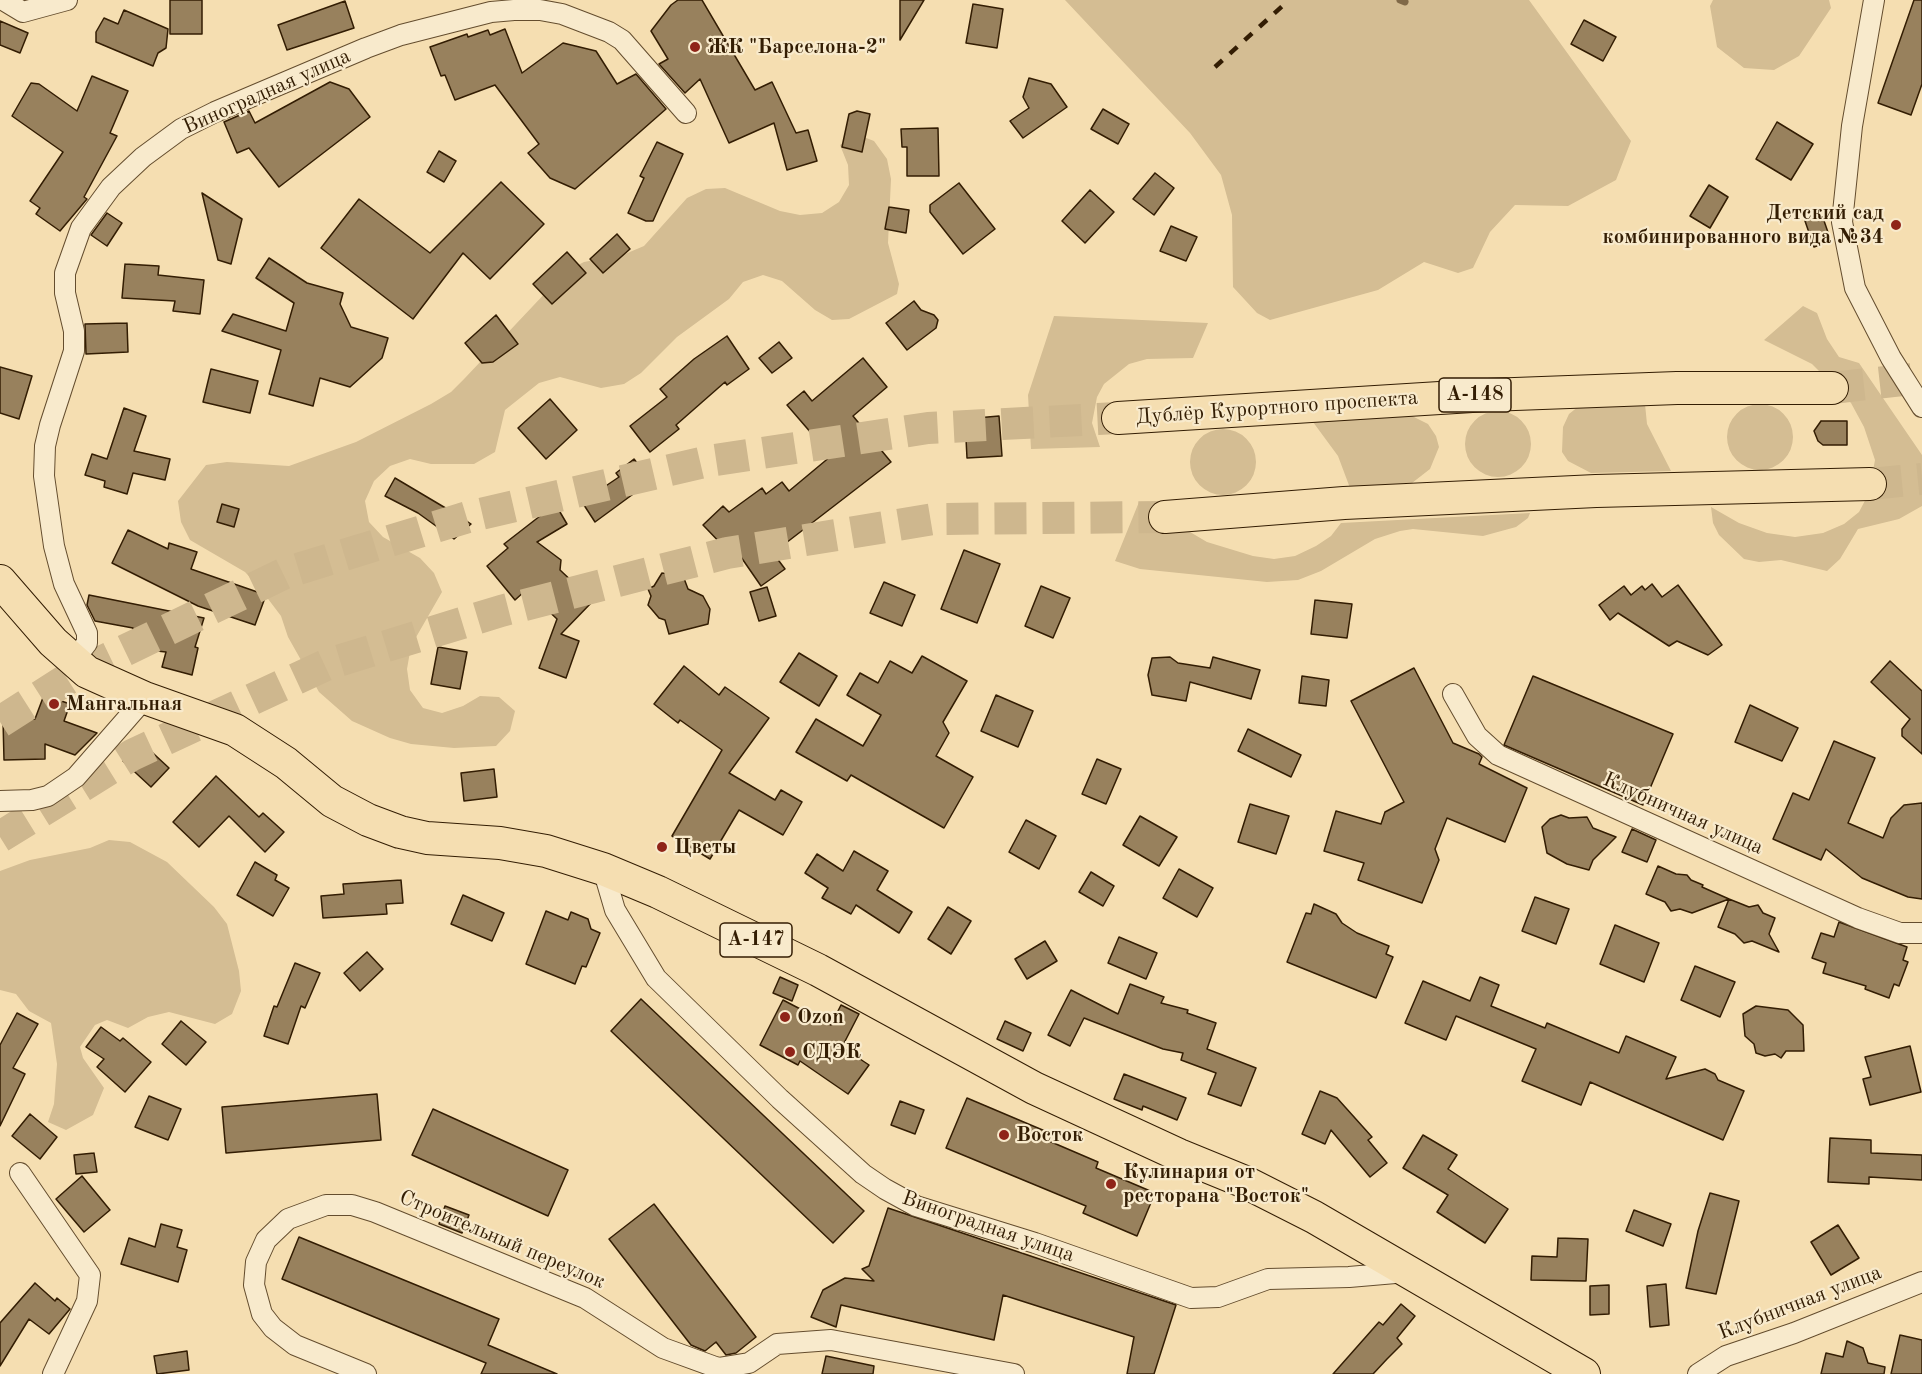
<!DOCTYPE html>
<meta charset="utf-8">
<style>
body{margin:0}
canvas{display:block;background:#f5deb1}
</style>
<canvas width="1922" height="1374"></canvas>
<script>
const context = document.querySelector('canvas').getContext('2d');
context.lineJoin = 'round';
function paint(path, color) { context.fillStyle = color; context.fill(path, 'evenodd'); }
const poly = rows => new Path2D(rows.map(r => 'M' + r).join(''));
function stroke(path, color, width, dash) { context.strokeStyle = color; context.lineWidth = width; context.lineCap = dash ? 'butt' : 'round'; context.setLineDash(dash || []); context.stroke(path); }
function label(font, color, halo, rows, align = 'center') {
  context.font = font + ' "Old Standard TT",serif'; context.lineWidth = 4.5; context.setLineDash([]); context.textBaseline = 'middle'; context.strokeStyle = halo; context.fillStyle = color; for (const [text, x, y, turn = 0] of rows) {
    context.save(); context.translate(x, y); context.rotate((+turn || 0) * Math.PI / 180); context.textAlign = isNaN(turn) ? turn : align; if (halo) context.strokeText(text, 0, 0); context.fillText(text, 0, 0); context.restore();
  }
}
paint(poly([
 [1065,0,1529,0,1631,141,1616,180,1568,206,1515,205,1490,232,1473,268,1458,273,1424,262,1378,290,1270,320,1257,313,1233,287,1232,215,1221,175,1190,133],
 [1713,0,1829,0,1831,8,1799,56,1774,70,1744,68,1717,47,1710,6],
 [856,134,874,141,887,159,891,179,888,243,899,284,897,294,849,319,832,320,815,310,782,281,763,275,743,282,729,299,677,337,641,373,624,384,601,388,560,377,539,383,505,410,495,452,474,464,431,464,410,459,390,466,374,481,365,501,369,522,383,537,420,558,434,573,442,592,411,646,407,669,410,690,423,708,442,713,463,706,480,696,499,697,515,711,510,731,496,746,454,748,411,744,390,738,352,721,319,692,288,637,281,616,259,587,245,572,190,540,181,522,178,501,206,465,227,462,289,466,356,442,431,404,451,392,465,378,566,271,584,262,625,254,644,246,687,198,706,189,725,188,780,211,800,215,822,213,839,202,849,185,848,165,840,145],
 [1803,306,1817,313,1827,339,1839,357,1859,363,1922,455,1922,506,1899,519,1858,529,1840,559,1827,571,1781,560,1759,562,1744,559,1719,535,1713,523,1711,507,1739,523,1767,533,1795,537,1823,533,1844,524,1859,512,1869,493,1875,460,1864,427,1851,403,1812,364,1764,340],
 [1054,316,1208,323,1193,358,1147,359,1129,364,1104,384,1097,397,1092,423,1100,447,1031,449,1028,395],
 '1727 437a33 33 0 1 1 66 0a33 33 0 1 1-66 0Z',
 [1645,404,1647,424,1671,471,1591,473,1568,461,1562,452,1563,427,1569,414,1579,406],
 '1465 444a33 33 0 1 1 66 0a33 33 0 1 1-66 0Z',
 [1404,412,1428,424,1436,436,1439,447,1430,469,1412,483,1350,488,1338,456,1313,422],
 '1190 462a33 33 0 1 1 66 0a33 33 0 1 1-66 0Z',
 [1139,502,1207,542,1253,556,1274,559,1295,556,1316,546,1331,536,1341,523,1530,513,1528,518,1516,527,1483,536,1413,529,1400,531,1375,539,1321,571,1298,580,1267,582,1140,569,1115,561],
 [109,840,130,842,167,862,214,907,227,924,239,971,241,991,232,1014,215,1024,169,1012,148,1017,128,1028,107,1020,95,1025,80,1047,83,1058,104,1088,93,1115,66,1130,48,1122,54,1104,57,1064,51,1023,29,1011,16,994,0,990,0,871,30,860,90,848]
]), '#d4bd93');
stroke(poly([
 [1400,0,1405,2]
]), '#806948', 7);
const building = poly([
 [170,0,202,0,202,34,170,34,170,0],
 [678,0,702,0,755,90,772,82,796,133,808,130,817,161,787,170,774,123,729,143,700,79,685,93,659,64,668,59,651,31,671,5,678,0],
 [900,0,924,0,900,40,900,0],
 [1914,0,1922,0,1922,84,1911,115,1878,103,1914,0],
 [345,1,354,28,287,50,278,25,345,1],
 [973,4,1003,9,997,48,966,43,973,4],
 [124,10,168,29,166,48,158,53,153,66,96,42,96,32,104,18,118,24,124,10],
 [1584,20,1616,37,1603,61,1571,44,1584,20],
 [0,21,28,33,20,53,0,45,0,21],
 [505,29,522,73,563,43,596,51,617,84,636,74,666,109,575,189,550,178,528,153,539,144,495,85,455,100,445,75,441,76,430,47,467,34,468,37,488,30,490,35,505,29],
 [92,76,128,91,110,133,117,136,84,197,87,199,60,231,36,214,40,208,30,201,63,152,12,116,31,83,39,84,77,111,92,76],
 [1029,78,1051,84,1067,107,1023,138,1010,121,1029,108,1023,97,1029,78],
 [330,82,349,89,370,117,279,187,249,148,237,153,224,122,249,111,255,123,330,82],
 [1103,109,1129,124,1118,144,1091,129,1103,109],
 [857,111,870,114,862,152,842,147,849,114,857,111],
 [1777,122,1813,144,1791,180,1756,159,1777,122],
 [938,128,939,176,907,176,907,147,902,147,901,129,938,128],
 [657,142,683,154,653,221,646,221,628,213,644,178,640,176,657,142],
 [439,151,456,161,444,182,427,172,439,151],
 [1155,173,1174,188,1154,215,1133,199,1155,173],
 [501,182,544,224,490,279,463,253,413,319,321,248,359,199,430,253,501,182],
 [959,183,995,229,963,254,930,212,930,205,959,183],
 [1709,185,1728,197,1710,228,1690,216,1709,185],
 [1090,190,1114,212,1085,243,1062,221,1090,190],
 [202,193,242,219,231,264,218,260,202,193],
 [889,207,909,210,906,233,885,229,889,207],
 [107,213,122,223,107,246,91,235,107,213],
 [1822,215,1831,241,1814,247,1805,221,1822,215],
 [1171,226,1197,237,1186,261,1160,251,1171,226],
 [617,234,630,249,603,273,590,259,617,234],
 [567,252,586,273,552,304,533,284,567,252],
 [269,258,307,283,343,293,340,304,351,327,388,338,382,358,350,387,320,378,313,406,269,394,281,350,222,331,233,314,286,331,294,303,256,278,269,258],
 [125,264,159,266,158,275,204,280,200,314,173,311,175,301,122,298,125,264],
 [914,301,921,310,934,315,938,320,936,328,907,350,886,323,914,301],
 [496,315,518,344,493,362,482,363,465,343,496,315],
 [127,323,128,352,86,354,85,324,127,323],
 [727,336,749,369,727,385,725,382,676,425,679,429,650,452,630,426,667,397,660,389,694,359,727,336],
 [779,342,792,358,772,373,759,358,779,342],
 [863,358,887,387,853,416,891,462,773,553,785,569,761,586,732,544,727,550,703,525,723,506,729,512,762,488,766,494,782,482,789,491,831,456,787,405,804,391,812,401,863,358],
 [0,367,32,376,19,419,0,413,0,367],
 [211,369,258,381,250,413,203,402,211,369],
 [550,399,577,430,546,459,518,428,550,399],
 [124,408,146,416,134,451,170,459,165,480,133,473,127,494,104,487,105,481,85,475,92,454,107,459,124,408],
 [999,416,1002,456,967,458,965,419,999,416],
 [1821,421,1847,421,1847,445,1823,445,1818,441,1814,431,1821,421],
 [634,459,651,481,595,522,582,502,619,477,616,473,634,459],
 [395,478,459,516,471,524,454,539,418,513,385,496,395,478],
 [550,495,567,524,537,542,561,560,560,570,593,601,561,634,579,641,566,678,539,668,557,619,526,590,515,600,487,566,508,548,504,544,540,516,534,504,550,495],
 [222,504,239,509,234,527,217,522,222,504],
 [128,530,168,549,169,543,197,552,191,569,266,595,255,625,198,606,112,563,128,530],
 [964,550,1000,564,977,623,941,609,964,550],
 [662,573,676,575,682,573,688,589,703,596,710,609,708,624,669,634,665,620,659,618,648,605,651,596,648,589,654,586,662,573],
 [884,582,915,595,902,626,870,613,884,582],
 [1652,584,1662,597,1678,585,1722,645,1708,655,1677,641,1669,646,1618,613,1610,620,1599,605,1624,586,1631,595,1642,586,1645,590,1652,584],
 [1041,586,1070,598,1053,638,1025,626,1041,586],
 [767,587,776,616,759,621,750,592,767,587],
 [89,595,204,618,195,647,198,648,192,675,162,667,166,652,130,648,133,628,95,621,87,605,89,595],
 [1315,600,1352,604,1347,638,1311,634,1315,600],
 [438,647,467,652,460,689,431,684,438,647],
 [799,653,837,676,819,706,780,682,799,653],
 [922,656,967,681,943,722,949,733,936,756,973,777,944,828,851,775,847,781,796,752,816,719,863,746,881,715,847,695,860,673,878,683,890,661,912,673,922,656],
 [1170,657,1178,663,1210,668,1213,657,1260,670,1251,699,1190,682,1186,701,1152,695,1148,675,1152,658,1170,657],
 [1890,661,1922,691,1922,754,1902,736,1902,729,1910,719,1871,682,1890,661],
 [684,666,719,695,725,687,769,718,729,773,775,800,781,790,802,802,783,835,739,810,710,859,672,836,722,750,680,720,678,723,654,704,684,666],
 [1414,668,1453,743,1479,754,1482,757,1479,764,1527,788,1505,842,1447,818,1435,849,1439,860,1422,903,1358,880,1364,863,1324,851,1336,811,1381,824,1385,812,1404,802,1351,701,1414,668],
 [1302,676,1329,680,1326,706,1299,703,1302,676],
 [1533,676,1673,734,1643,805,1504,745,1533,676],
 [44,695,70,704,64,721,97,733,75,755,45,744,45,759,4,760,3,720,35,719,44,695],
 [996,695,1033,711,1018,747,981,731,996,695],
 [1750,705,1798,728,1782,761,1735,742,1750,705],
 [1248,729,1301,755,1291,777,1238,751,1248,729],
 [1834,741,1875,758,1848,823,1883,838,1891,818,1904,805,1922,803,1922,899,1908,897,1862,878,1826,849,1821,860,1773,839,1793,793,1809,800,1834,741],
 [141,742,169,768,151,787,123,761,141,742],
 [1097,759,1121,769,1106,804,1082,794,1097,759],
 [494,769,497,797,464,801,461,773,494,769],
 [216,776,259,817,263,813,284,832,265,852,229,816,199,847,173,822,216,776],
 [1250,804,1289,816,1276,854,1238,842,1250,804],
 [1561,815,1569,818,1587,817,1593,828,1616,837,1593,860,1589,870,1567,864,1547,853,1542,827,1550,819,1561,815],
 [1140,816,1177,837,1159,866,1123,845,1140,816],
 [1026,820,1056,836,1039,869,1009,852,1026,820],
 [1632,829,1656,840,1647,862,1622,852,1632,829],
 [854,851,888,871,877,890,912,912,899,933,856,905,851,914,822,898,828,888,805,873,817,854,843,871,854,851],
 [255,862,277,875,275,880,289,888,273,916,237,895,255,862],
 [1658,866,1676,874,1687,875,1691,880,1703,885,1702,887,1729,899,1692,913,1680,909,1671,911,1665,902,1646,894,1658,866],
 [1179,869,1213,888,1197,917,1163,898,1179,869],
 [1091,872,1114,886,1103,906,1079,892,1091,872],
 [401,880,403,903,386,904,387,914,323,918,321,896,344,894,343,884,401,880],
 [463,895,504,913,492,941,451,924,463,895],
 [1535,897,1569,909,1556,944,1522,931,1535,897],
 [1729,899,1749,907,1758,905,1763,913,1775,918,1769,934,1779,952,1752,941,1744,943,1735,934,1718,927,1729,899],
 [1314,904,1336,914,1342,923,1357,933,1389,946,1386,954,1393,957,1376,998,1287,962,1306,913,1311,914,1314,904],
 [948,907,971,921,951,954,928,939,948,907],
 [546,911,568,920,571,912,588,919,591,929,600,933,586,967,582,966,575,984,526,964,546,911],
 [1839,922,1907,947,1903,960,1908,962,1899,986,1894,984,1889,998,1865,989,1866,986,1823,973,1826,963,1812,958,1821,933,1834,937,1839,922],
 [1615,925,1659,943,1644,982,1600,964,1615,925],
 [1119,937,1157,953,1146,979,1108,963,1119,937],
 [1045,941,1057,961,1027,979,1015,959,1045,941],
 [367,952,383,969,360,991,344,973,367,952],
 [295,963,320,973,305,1008,301,1006,288,1044,264,1036,274,1006,277,1007,295,963],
 [1695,966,1735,982,1720,1017,1681,1000,1695,966],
 [780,977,798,985,792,1001,773,993,780,977],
 [1480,977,1499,985,1491,1006,1545,1028,1547,1023,1619,1053,1626,1036,1676,1057,1666,1079,1705,1069,1715,1074,1718,1080,1744,1091,1723,1140,1590,1082,1581,1105,1522,1081,1536,1049,1456,1016,1446,1040,1405,1023,1423,981,1470,1001,1480,977],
 [1130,984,1164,997,1161,1003,1188,1010,1187,1013,1216,1023,1207,1049,1256,1068,1241,1106,1208,1094,1216,1073,1181,1060,1183,1053,1163,1049,1084,1018,1070,1046,1048,1035,1071,990,1118,1014,1130,984],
 [641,999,864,1211,833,1243,611,1031,641,999],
 [783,1000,831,1025,841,1005,859,1014,842,1047,869,1065,848,1094,800,1061,798,1065,760,1045,783,1000],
 [1756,1006,1788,1010,1803,1025,1804,1051,1786,1051,1781,1058,1775,1054,1765,1056,1756,1053,1754,1044,1745,1036,1743,1014,1756,1006],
 [17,1013,38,1024,13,1068,25,1074,0,1126,0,1045,17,1013],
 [181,1021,206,1042,186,1065,162,1044,181,1021],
 [1005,1021,1031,1033,1023,1051,997,1039,1005,1021],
 [101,1027,120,1041,123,1038,151,1062,125,1092,97,1067,104,1059,86,1047,101,1027],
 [1910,1046,1921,1092,1870,1105,1863,1079,1871,1077,1865,1057,1910,1046],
 [1124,1074,1186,1098,1177,1120,1143,1106,1142,1110,1114,1099,1124,1074],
 [1320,1091,1337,1098,1372,1137,1368,1140,1387,1163,1370,1177,1331,1130,1325,1144,1302,1134,1320,1091],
 [377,1094,381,1140,226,1153,222,1107,377,1094],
 [149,1096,181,1109,168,1140,135,1127,149,1096],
 [967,1098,1052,1134,1049,1141,1098,1162,1096,1168,1155,1193,1137,1236,1083,1213,1086,1206,946,1148,967,1098],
 [900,1101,924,1110,915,1134,891,1125,900,1101],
 [433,1109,568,1170,548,1216,412,1155,433,1109],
 [30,1114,57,1137,40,1159,12,1136,30,1114],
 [1423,1135,1457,1155,1448,1169,1508,1209,1485,1243,1437,1212,1448,1195,1403,1168,1423,1135],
 [1830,1138,1871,1140,1871,1153,1922,1155,1922,1180,1869,1177,1869,1184,1828,1182,1830,1138],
 [94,1153,97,1172,76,1174,74,1155,94,1153],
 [82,1176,110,1210,84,1232,56,1199,82,1176],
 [1710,1193,1739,1201,1716,1294,1686,1288,1698,1231,1710,1193],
 [654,1204,756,1337,736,1353,726,1355,716,1342,705,1351,691,1345,609,1239,654,1204],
 [445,1206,469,1215,462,1233,439,1224,445,1206],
 [888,1208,1176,1305,1154,1374,1127,1374,1134,1337,1003,1295,994,1340,841,1305,836,1327,811,1317,823,1290,845,1278,874,1281,862,1269,869,1266,888,1208],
 [1634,1210,1671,1224,1663,1246,1626,1231,1634,1210],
 [161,1224,182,1230,177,1247,187,1250,178,1282,121,1264,129,1238,155,1247,161,1224],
 [1838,1225,1859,1258,1831,1275,1811,1242,1838,1225],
 [299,1237,499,1319,488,1345,557,1374,481,1374,486,1363,282,1279,299,1237],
 [1558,1238,1588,1239,1586,1281,1531,1280,1532,1256,1557,1257,1558,1238],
 [35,1283,55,1301,57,1298,70,1309,49,1334,29,1319,0,1366,0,1323,35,1283],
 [1666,1284,1669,1325,1650,1327,1647,1286,1666,1284],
 [1609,1285,1609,1314,1590,1315,1590,1286,1609,1285],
 [1401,1304,1415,1316,1397,1338,1402,1344,1387,1359,1373,1374,1333,1374,1379,1322,1383,1325,1401,1304],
 [1900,1335,1922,1340,1922,1374,1891,1374,1900,1335],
 [1847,1341,1863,1348,1868,1363,1885,1367,1884,1374,1821,1374,1826,1353,1843,1357,1847,1341],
 [187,1351,189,1370,157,1374,154,1356,187,1351],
 [826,1356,874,1366,873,1374,822,1374,826,1356]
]);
paint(building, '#98815d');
stroke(building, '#331d03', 1.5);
stroke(poly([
 [1832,388,1922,378],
 [1870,484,1922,479],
 [0,722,72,676,285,573,468,517,709,461,928,428,1118,418],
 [0,837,132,755,328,664,501,611,727,553,934,519,1165,517]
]), '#ceb78e', 32, [32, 16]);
const minor = poly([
 [3,0,23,12,67,0],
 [1874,0,1852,126,1842,222,1855,288,1891,358,1922,407],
 [73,661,87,643,87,633,64,584,54,546,44,476,45,446,50,425,74,351,74,331,65,293,65,273,81,228,111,187,143,157,181,129,215,112,366,48,401,35,491,12,514,10,540,10,562,14,609,32,622,40,686,113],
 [1453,694,1477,736,1498,755,1858,918,1900,933,1922,933],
 [0,801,32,800,48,796,76,777,145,698],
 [603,869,615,910,656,978,780,1099,863,1174,885,1189,916,1206,1035,1243,1191,1298,1218,1297,1268,1279,1349,1277,1407,1272],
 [20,1173,90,1275,87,1301,53,1374],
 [366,1374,295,1345,273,1328,262,1314,254,1285,256,1262,266,1240,288,1219,326,1205,352,1205,375,1212,585,1298,663,1348,718,1368,749,1363,777,1344,831,1340,1014,1374],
 [1698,1374,1726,1356,1794,1333,1922,1282]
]);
const primary = poly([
 [1118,418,1488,395,1677,388,1832,388],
 [1165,517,1344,503,1596,491,1870,484],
 [0,581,53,642,87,672,145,698,235,730,286,763,332,801,368,820,400,832,427,838,500,843,546,851,603,869,658,892,818,970,1034,1088,1179,1155,1245,1182,1314,1217,1584,1374]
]);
stroke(minor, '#644d2e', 22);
stroke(primary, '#331d03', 34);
stroke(minor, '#f8eacc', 20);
stroke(primary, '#f5deb1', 32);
stroke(poly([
 [1215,67,1289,0]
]), '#331d03', 4.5, [10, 10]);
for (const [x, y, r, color] of [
 [695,47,6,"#8f2418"],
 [1896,225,6,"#8f2418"],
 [54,704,6,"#8f2418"],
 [662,847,6,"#8f2418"],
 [785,1017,6,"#8f2418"],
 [790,1052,6,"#8f2418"],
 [1004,1135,6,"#8f2418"],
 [1111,1184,6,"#8f2418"]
]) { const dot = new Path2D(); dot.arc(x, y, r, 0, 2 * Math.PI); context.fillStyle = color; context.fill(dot); stroke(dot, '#f8eacc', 2); }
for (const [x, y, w] of [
 [1475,395,72],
 [756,940,72]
]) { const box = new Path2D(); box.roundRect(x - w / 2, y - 17, w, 34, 4.5); context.fillStyle = '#f8eacc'; context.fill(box); stroke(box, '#331d03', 1.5); }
label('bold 20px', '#331d03', null, [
 ["А-148",1475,395],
 ["А-147",756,940]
]);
label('bold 21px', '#331d03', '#f8eacc', [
 ["ЖК \"Барселона-2\"",707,47],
 ["Детский сад",1884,213,"right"],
 ["комбинированного вида №34",1884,237,"right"],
 ["Мангальная",66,704],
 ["Цветы",674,847],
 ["Ozon",797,1017],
 ["СДЭК",802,1052],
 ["Восток",1016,1135],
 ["Кулинария от",1123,1172],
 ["ресторана \"Восток\"",1123,1196]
], 'left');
label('21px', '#331d03', '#f8eacc', [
 ["Виноградная улица",267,92,-24],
 ["Дублёр Курортного проспекта",1277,408,-4],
 ["Клубничная улица",1683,814,24],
 ["Виноградная улица",988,1227,19],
 ["Строительный переулок",502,1240,23],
 ["Клубничная улица",1800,1303,-21]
]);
</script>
